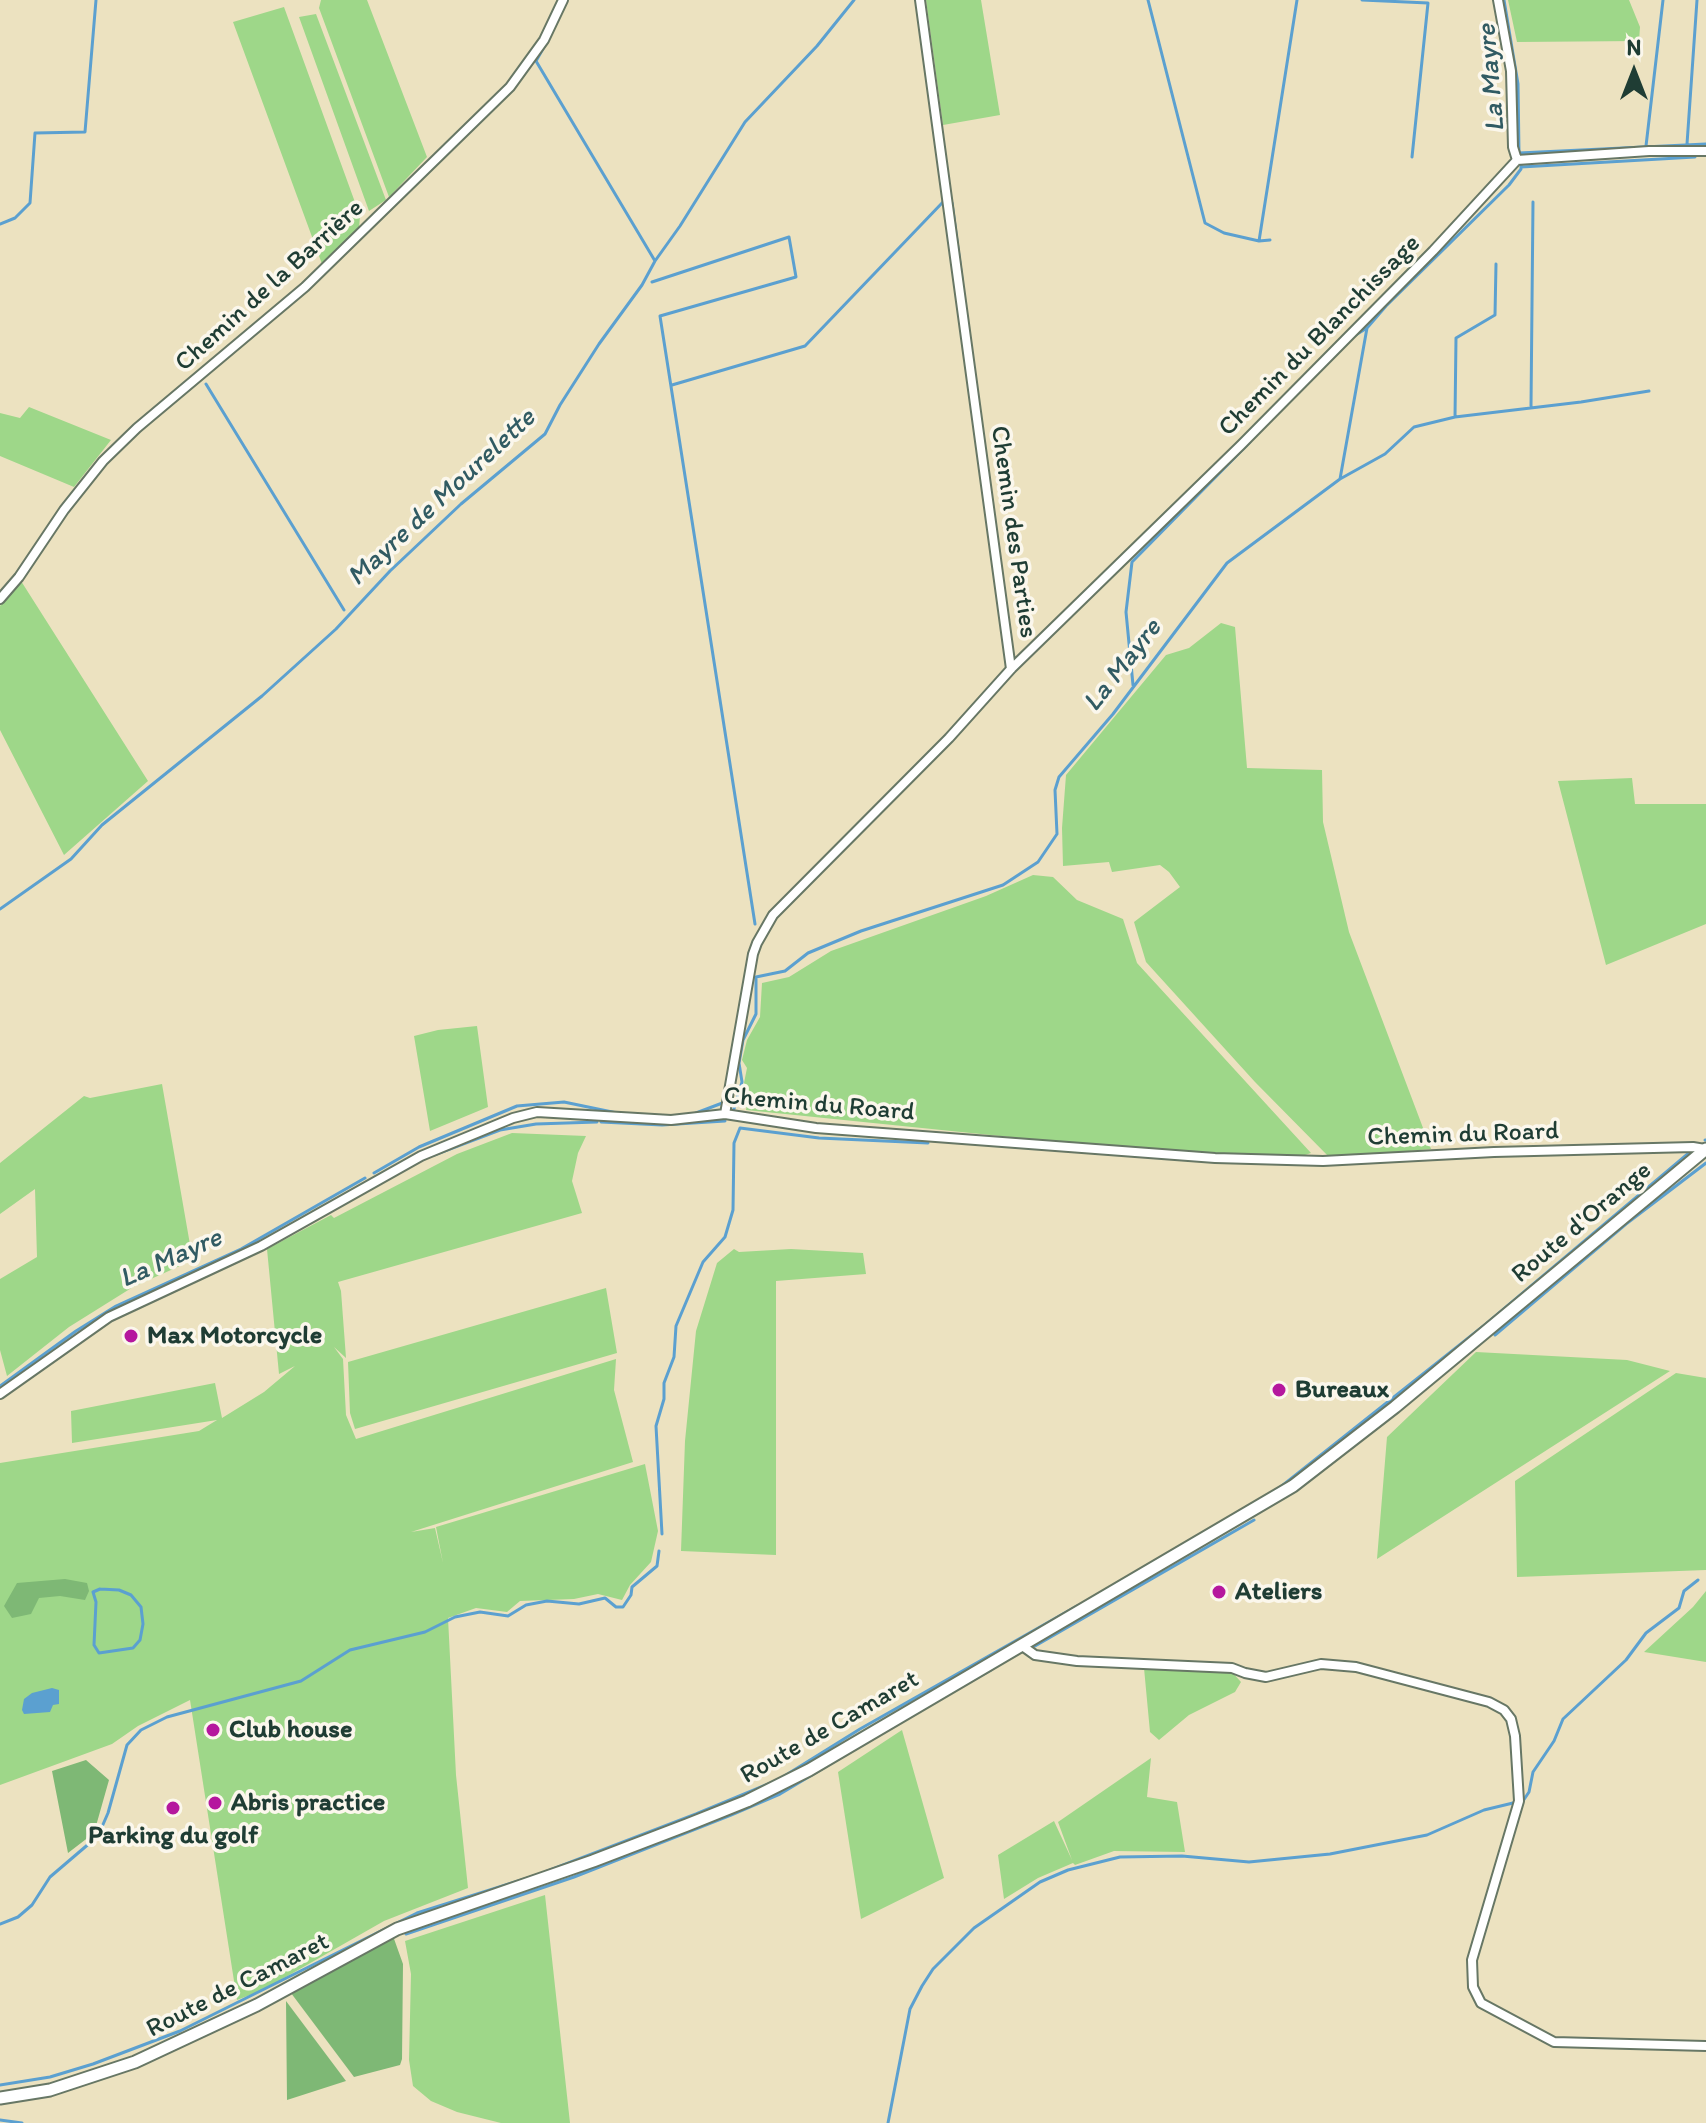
<!DOCTYPE html>
<meta charset="utf-8">
<style>
body{margin:0}
#map{position:relative;width:1706px;height:2123px;overflow:hidden;background:#ece2c0;font-family:Itim,sans-serif}
canvas{display:block}
.north{position:absolute;left:1594px;top:32px;width:80px;height:80px;-webkit-text-stroke:6px #fbf7ec;paint-order:stroke;rotate:0deg;font-size:22px;font-weight:700;line-height:32px;text-align:center;color:#1f3d34}
.north::after{content:'';display:block;margin:auto;width:28px;height:36px;background:#1f3d34;clip-path:polygon(50% 0,100% 100%,50% 72%,0 100%)}
</style>
<div id="map">
<canvas width="1706" height="2123"></canvas>
<div class="north">N</div>
</div>
<script>
const context = document.querySelector('canvas').getContext('2d');
context.lineJoin = 'round';
function paint(path, color) { context.fillStyle = color; context.fill(path, 'evenodd'); }
const poly = rows => new Path2D(rows.map(r => 'M' + r).join(''));
function stroke(path, color, width, dash) { context.strokeStyle = color; context.lineWidth = width; context.lineCap = dash ? 'butt' : 'round'; context.setLineDash(dash || []); context.stroke(path); }
function label(font, color, halo, rows, align = 'center') {
  context.font = font + ' Itim,sans-serif'; context.lineWidth = 7; context.setLineDash([]); context.textBaseline = 'middle'; context.strokeStyle = halo; context.fillStyle = color; for (const [text, x, y, turn = 0] of rows) {
    context.save(); context.translate(x, y); context.rotate((+turn || 0) * Math.PI / 180); context.textAlign = isNaN(turn) ? turn : align; if (halo) context.strokeText(text, 0, 0); context.fillText(text, 0, 0); context.restore();
  }
}
paint(poly([
 [321,0,367,0,427,157,389,197,319,8],
 [926,0,981,0,1000,115,943,125],
 [1508,0,1629,0,1640,27,1639,41,1517,42],
 [284,7,360,216,359,228,322,264,233,22],
 [316,14,386,200,369,211,299,17],
 [29,407,111,440,74,487,0,456,0,413,20,418],
 [21,581,148,781,64,855,0,730,0,606],
 [1221,623,1235,627,1247,768,1322,770,1323,822,1349,932,1431,1149,1330,1158,1255,1082,1146,962,1134,922,1180,887,1169,872,1160,865,1112,872,1109,862,1063,866,1062,828,1066,775,1166,655,1189,648],
 [1632,778,1635,804,1706,804,1706,924,1606,965,1558,781],
 [1033,875,1053,877,1077,900,1123,919,1137,963,1311,1153,1299,1157,1137,1150,746,1110,749,1094,744,1083,747,1068,742,1060,747,1040,760,1017,762,983,789,977,831,951,986,896],
 [477,1026,488,1107,430,1131,414,1036,438,1030],
 [162,1084,192,1256,191,1261,133,1287,69,1327,7,1376,0,1350,0,1279,37,1257,35,1189,0,1214,0,1163,84,1096,90,1098],
 [512,1133,586,1136,578,1153,572,1181,582,1213,338,1282,341,1291,346,1358,334,1347,343,1359,346,1415,356,1439,616,1359,614,1390,633,1462,411,1532,435,1528,443,1563,436,1527,645,1464,658,1531,651,1562,630,1585,622,1600,598,1594,574,1599,520,1601,507,1612,476,1608,448,1618,456,1775,468,1888,384,1921,263,1990,237,2000,190,1700,138,1726,112,1744,0,1785,0,1463,199,1431,217,1420,72,1443,71,1411,215,1383,222,1418,264,1392,295,1366,279,1374,267,1249,331,1215,334,1218,457,1154],
 [734,1249,739,1252,791,1249,863,1253,866,1274,776,1281,776,1555,681,1551,685,1441,696,1331,717,1263],
 [606,1288,617,1353,355,1429,350,1413,348,1362],
 [1476,1352,1627,1360,1670,1371,1377,1559,1387,1437],
 [1676,1373,1706,1378,1706,1570,1517,1577,1515,1481],
 [1706,1591,1706,1662,1644,1652,1693,1607],
 [1144,1668,1231,1671,1241,1682,1235,1692,1189,1715,1159,1740,1150,1732],
 [902,1730,944,1878,861,1919,838,1772],
 [1151,1758,1147,1797,1177,1802,1185,1852,1114,1851,1075,1865,1073,1863,1038,1878,1004,1899,998,1855,1054,1821,1072,1860,1058,1822],
 [545,1895,570,2123,501,2123,457,2112,431,2101,413,2086,409,2060,411,1974,405,1941]
]), '#9ed789');
paint(poly([
 [65,1579,87,1583,89,1591,85,1600,60,1596,39,1598,31,1614,12,1618,4,1606,17,1583],
 [86,1760,109,1780,94,1833,68,1853,52,1771],
 [393,1936,403,1964,402,2059,400,2065,354,2077,291,1993],
 [286,2001,346,2081,287,2100]
]), '#7eb875');
paint(poly([
 [52,1688,59,1690,59,1704,53,1705,50,1712,24,1714,22,1710,24,1699,32,1693]
]), '#5ba0d0');
stroke(poly([
 [1148,0,1205,223,1224,233,1259,241,1270,240],
 [1362,0,1428,3,1412,157],
 [1504,0,1518,84,1519,153,1706,144],
 [544,47,536,61,655,261],
 [1687,144,1697,0],
 [1646,146,1663,0],
 [1521,167,1695,157],
 [952,203,962,279],
 [0,224,15,218,30,203,35,133,85,132,96,0],
 [1259,241,1297,0],
 [652,282,789,237,796,277,660,316,755,924],
 [206,384,344,610],
 [672,385,805,346,943,202],
 [1297,394,1354,336,1367,328],
 [1531,406,1533,202],
 [1455,417,1456,338,1495,315,1496,264],
 [1340,479,1385,454,1414,427,1455,417,1581,402,1649,391],
 [1133,685,1126,612,1132,562,1250,442],
 [0,909,71,859,102,825,262,696,336,629,390,571,461,504,545,434,560,405,599,344,642,285,655,261,680,226,745,122,817,46,854,0],
 [733,1112,742,1082,739,1063,743,1040,756,1014,756,977,785,971,808,953,861,931,1003,885,1038,862,1057,834,1055,790,1059,777,1113,714,1227,563,1340,479,1367,328,1386,306,1509,185,1521,169,1521,164],
 [696,1113,725,1102],
 [601,1122,662,1125,725,1121],
 [1705,1140,1706,1140],
 [434,1155,500,1130,536,1124,597,1122],
 [374,1173,419,1147,517,1106,564,1102,617,1113],
 [1495,1335,1626,1224,1706,1163],
 [0,1386,76,1331,116,1306,241,1249,365,1178],
 [1278,1489,1486,1324,1690,1152],
 [662,1534,656,1426,664,1399,664,1383,674,1357,676,1326,703,1262,725,1237,733,1210,734,1143,740,1128,819,1138,928,1143],
 [100,1589,119,1590,131,1595,141,1607,143,1624,140,1640,133,1648,99,1653,94,1645,96,1602,93,1592,100,1589],
 [1035,1646,1254,1520],
 [962,1686,991,1670],
 [1523,1801,1529,1792,1533,1772,1554,1741,1563,1719,1626,1660,1646,1633,1679,1608,1684,1591,1698,1580],
 [545,1872,696,1814,778,1780,860,1729,1077,1606],
 [0,1924,18,1917,32,1905,50,1877,98,1836,108,1813,127,1745,141,1730,167,1717,301,1681,350,1650,425,1632,455,1617,480,1612,508,1616,526,1605,547,1601,579,1604,605,1598,616,1607,623,1607,631,1595,632,1587,657,1566,659,1551],
 [406,1934,574,1877,731,1815,780,1794,852,1751],
 [0,2085,50,2077,93,2064,180,2031,417,1913,534,1876],
 [0,2120,22,2123],
 [888,2123,910,2009,922,1986,933,1969,974,1928,1040,1882,1068,1870,1120,1857,1182,1856,1249,1862,1330,1854,1427,1835,1484,1810,1513,1803]
]), '#5ba0d0', 3);
const street = poly([
 [920,0,1011,669],
 [1498,0,1511,71,1513,147,1517,160],
 [0,599,19,577,64,510,103,461,137,428,305,287,510,87,544,40,563,0],
 [725,1114,753,954,757,943,773,915,949,738,1011,669,1241,445,1433,251,1517,160,1649,151,1706,151],
 [0,1394,109,1317,261,1246,421,1156,513,1118,537,1112,671,1120,725,1114,816,1128,1215,1158,1323,1161,1494,1152,1693,1147,1705,1149],
 [1021,1645,1035,1655,1077,1661,1232,1668,1245,1673,1266,1677,1321,1664,1356,1667,1489,1702,1504,1710,1511,1719,1515,1736,1519,1801,1472,1960,1473,1987,1481,2003,1554,2042,1706,2046]
]);
const secondary = poly([
 [0,2098,50,2090,135,2062,257,2005,397,1929,593,1861,687,1825,747,1801,809,1770,1293,1486,1395,1407,1706,1149]
]);
stroke(street, '#677765', 12);
stroke(secondary, '#677765', 15);
stroke(street, '#fff', 8);
stroke(secondary, '#fff', 11);
for (const [x, y, r, color] of [
 [131,1336,8,"#b5179e"],
 [1279,1390,8,"#b5179e"],
 [1219,1592,8,"#b5179e"],
 [213,1730,8,"#b5179e"],
 [215,1803,8,"#b5179e"],
 [173,1808,8,"#b5179e"]
]) { const dot = new Path2D(); dot.arc(x, y, r, 0, 2 * Math.PI); context.fillStyle = color; context.fill(dot); stroke(dot, '#fbf7ec', 3); }
label('26px', '#1f3d34', '#fbf7ec', [
 ["Chemin de la Barrière",270,286,-42],
 ["Chemin du Blanchissage",1320,336,-45],
 ["Chemin des Parties",1013,532,82],
 ["Chemin du Roard",819,1105,5],
 ["Chemin du Roard",1463,1135,-2],
 ["Route d'Orange",1582,1223,-40],
 ["Route de Camaret",830,1728,-30],
 ["Route de Camaret",238,1986,-27]
]);
label('bold 26px', '#1f3d34', '#fbf7ec', [
 ["Max Motorcycle",147,1336],
 ["Bureaux",1295,1390],
 ["Ateliers",1235,1592],
 ["Club house",229,1730],
 ["Abris practice",231,1803],
 ["Parking du golf",173,1836,"center"]
], 'left');
label('italic 28px', '#315b63', '#fbf7ec', [
 ["La Mayre",1492,78,-95],
 ["Mayre de Mourelette",442,498,-43],
 ["La Mayre",1123,666,-52],
 ["La Mayre",171,1259,-24]
]);
</script>
